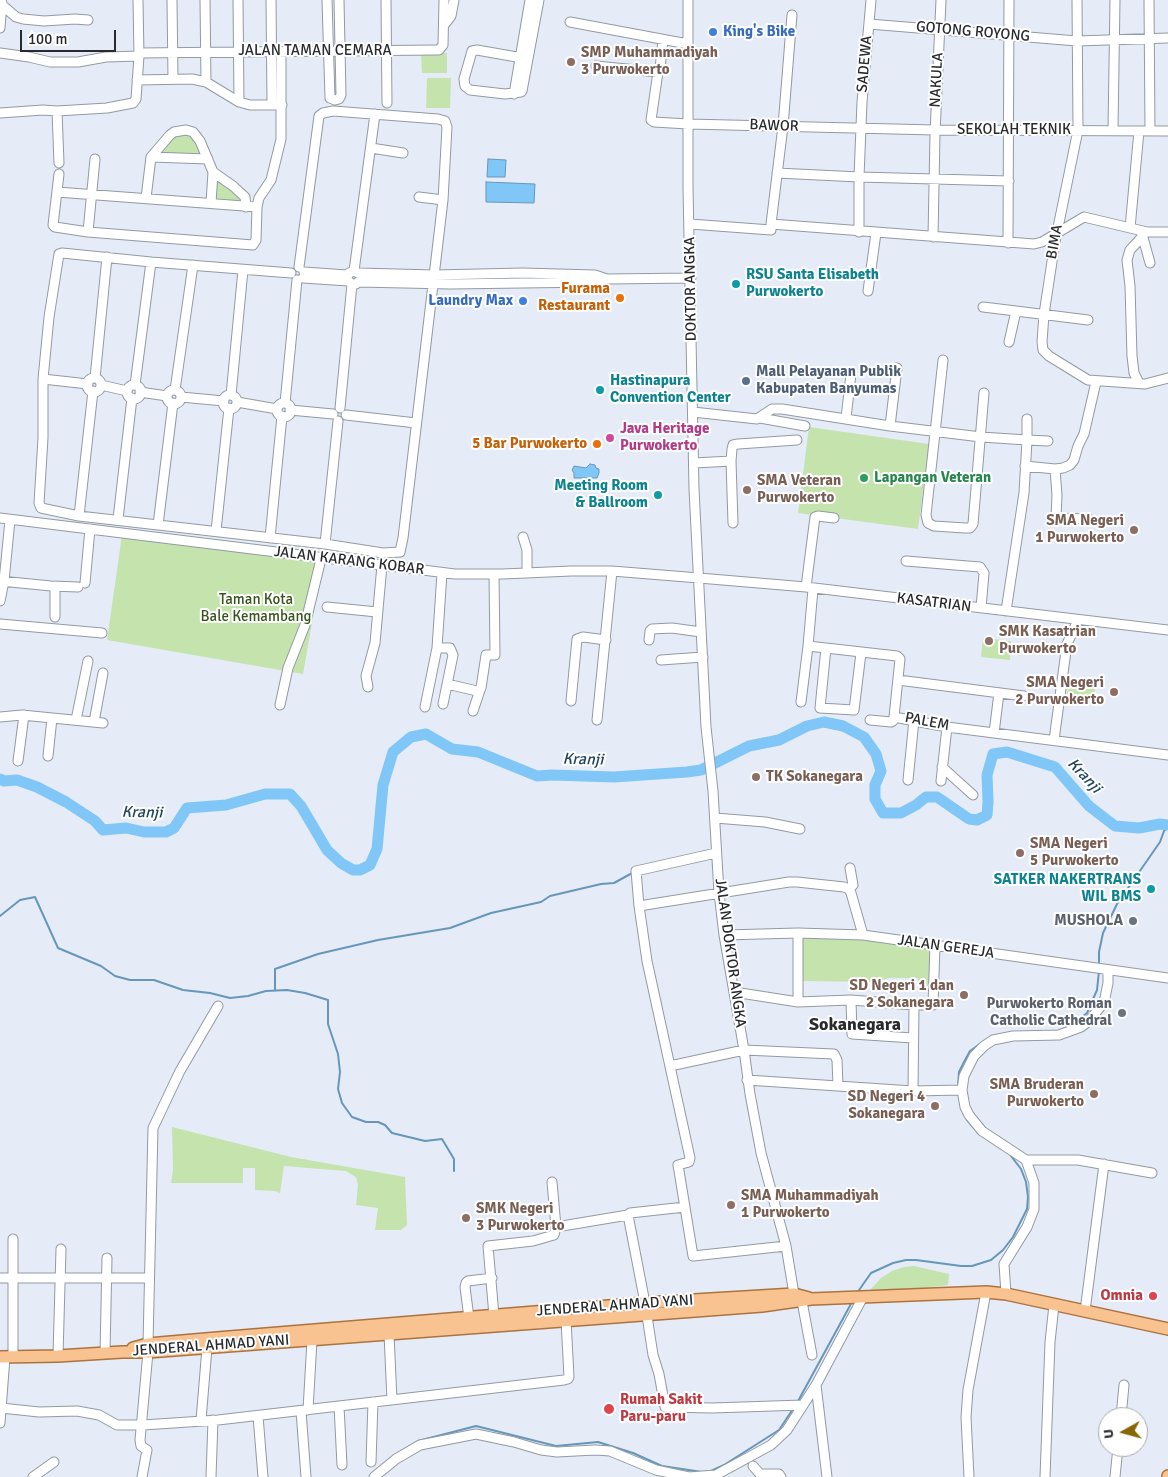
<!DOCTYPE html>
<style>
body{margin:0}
#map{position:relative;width:1168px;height:1477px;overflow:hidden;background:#e5ecf7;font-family:Signika,sans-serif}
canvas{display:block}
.north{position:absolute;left:1098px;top:1407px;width:50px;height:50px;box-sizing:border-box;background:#fff;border:1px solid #a9aaab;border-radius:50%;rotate:263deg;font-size:14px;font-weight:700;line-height:20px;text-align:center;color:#282a2e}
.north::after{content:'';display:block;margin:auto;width:18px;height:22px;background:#876501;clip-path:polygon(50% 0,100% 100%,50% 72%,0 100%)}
.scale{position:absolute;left:20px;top:30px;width:96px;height:22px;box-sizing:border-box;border:2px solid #282a2e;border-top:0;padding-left:6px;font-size:15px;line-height:18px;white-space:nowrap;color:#282a2e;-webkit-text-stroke:4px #fff;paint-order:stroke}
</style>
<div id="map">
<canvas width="1168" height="1477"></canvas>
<div class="north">U</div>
<div class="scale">100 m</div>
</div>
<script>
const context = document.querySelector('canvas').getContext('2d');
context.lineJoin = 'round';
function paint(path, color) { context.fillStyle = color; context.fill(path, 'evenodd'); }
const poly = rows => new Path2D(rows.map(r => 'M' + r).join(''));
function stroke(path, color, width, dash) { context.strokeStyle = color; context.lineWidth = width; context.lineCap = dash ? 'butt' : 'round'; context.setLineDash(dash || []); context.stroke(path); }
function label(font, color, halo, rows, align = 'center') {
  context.font = font + ' Signika,sans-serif'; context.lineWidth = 4; context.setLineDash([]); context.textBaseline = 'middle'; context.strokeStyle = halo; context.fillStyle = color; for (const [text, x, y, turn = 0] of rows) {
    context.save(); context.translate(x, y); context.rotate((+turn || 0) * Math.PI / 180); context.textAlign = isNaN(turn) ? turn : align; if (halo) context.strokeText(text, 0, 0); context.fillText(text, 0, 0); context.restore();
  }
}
paint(poly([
 [447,53,447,73,422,73,421,54],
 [427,78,451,78,450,108,426,108],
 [182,131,194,136,204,157,160,155,171,137],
 [215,177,241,196,243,204,213,202],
 [809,427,929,444,918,529,798,513],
 [122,535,323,561,303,674,107,640],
 [983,638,1011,641,1010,660,981,657],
 [1068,686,1095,689,1093,704,1066,701],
 [804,938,862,939,933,949,932,986,918,985,918,978,889,978,876,982,800,981,801,940],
 [172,1127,291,1157,405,1177,407,1225,401,1230,375,1230,378,1208,356,1205,358,1185,356,1177,346,1171,284,1166,280,1193,275,1191,255,1190,255,1168,243,1168,243,1183,171,1183,173,1170],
 [914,1266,949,1274,948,1285,918,1289,870,1290,881,1278,892,1271,904,1267]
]), '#c5e3ad');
const water = poly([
 [488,159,506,160,505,177,487,177,488,159],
 [486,182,535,184,534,203,486,202,486,182],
 [590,464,595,465,596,468,599,469,599,473,597,478,574,478,574,473,572,470,574,466,586,468,590,464]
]);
paint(water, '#80c6f6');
stroke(water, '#6697ba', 1);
stroke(poly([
 [0,916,20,900,35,897,58,948,101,966,115,976,130,980,154,980,183,990,210,993,230,998,248,996,266,991,287,990,305,993,328,1000,328,1024,338,1054,340,1072,338,1089,342,1103,352,1117,366,1122,378,1122,385,1125,392,1133,425,1141,442,1139,454,1159,454,1171],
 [1099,966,1099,952,1103,933,1117,904,1160,842,1164,831,1168,827],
 [275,990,275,969,318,954,378,940,450,928,491,913,541,902,550,896,601,884,614,883,634,872],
 [1059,1031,1073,1024,1087,1013,1097,990,1099,971],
 [958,1086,959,1072,964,1062,970,1051,984,1041],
 [967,1120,975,1129],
 [857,1293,871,1273,893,1263,906,1260,916,1260,961,1266,972,1266,991,1260,1003,1250,1013,1237,1027,1209,1028,1197,1026,1182,1021,1169,1011,1156],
 [797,1403,852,1302],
 [401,1451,418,1441,476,1426,556,1446,598,1442,633,1453,662,1466,702,1472,711,1471,724,1465,779,1430,793,1409]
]), '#6697ba', 2);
stroke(poly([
 [0,779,4,781,17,780,37,787,66,802,95,821,103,830,126,828,144,832,166,832,174,828,187,808,226,805,265,794,290,794,301,806,327,850,341,863,353,870,360,870,370,865,377,849,383,785,393,752,411,737,426,734,452,749,478,752,537,776,552,775,614,777,687,772,701,770,749,746,779,740,807,726,824,722,843,726,864,737,876,754,881,771,875,785,875,799,883,813,901,813,916,805,926,797,937,797,969,819,977,820,987,815,988,802,987,775,993,754,1007,752,1055,767,1089,806,1115,826,1139,828,1160,824,1168,825]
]), '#80c6f6', 11);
const minor = poly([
 [172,0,173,79],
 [205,0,206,82],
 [238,0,239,102],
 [271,0,272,104],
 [327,0,330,98,335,100,339,99,341,95,339,0],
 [386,0,387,103],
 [688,0,688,187,694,489,706,727,713,791,719,893,724,935,744,1050,750,1094,761,1153,786,1246,795,1300],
 [1077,0,1078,130,1055,242,1044,314,1042,342,1043,350,1049,356,1088,380,1145,384,1168,378],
 [1149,0,1150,131],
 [2,5,16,17,23,19,44,21,75,19,88,20],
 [792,15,783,126,771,224,1034,244,1042,242,1084,217,1147,232,1168,232],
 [570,22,688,44],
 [869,24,1077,41,1168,38],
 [444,25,451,16,454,0],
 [0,28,2,3],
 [0,53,29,57,50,62,78,62,106,57,139,56],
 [139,53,436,50,439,50,443,45,444,0],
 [528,59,477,50,472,51,464,79,465,86,470,90,505,94,521,92,522,91,539,0],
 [596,66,658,72,660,69,663,40],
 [658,72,651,120,654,122,688,124,935,130,1168,131],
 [137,80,192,79,206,82,239,102,250,105,282,105],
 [514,94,530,0],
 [57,111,59,163],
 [0,113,43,110,57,111,107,108,133,103,136,99,139,56,138,0],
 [1113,130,1115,0],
 [371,148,403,153],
 [151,157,208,159],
 [777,173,859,177,1009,181],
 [59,174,53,225,55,227,88,232,253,245,256,240,257,207,259,198,271,180,281,139,281,52],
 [57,192,257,207],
 [419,197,443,200],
 [146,198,151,157,170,135,174,132,186,130,193,132,200,141,213,172,233,186,245,197,246,207],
 [211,203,213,172],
 [690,224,771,230,771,224],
 [1130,228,1139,131],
 [88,232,95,159],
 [859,232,859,177,862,102,871,0],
 [1142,234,1150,263],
 [933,237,935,134,941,0],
 [1008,243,1009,0],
 [354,271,375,114],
 [304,272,347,275],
 [291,273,151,262,62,253,59,254,49,317,43,379,43,438,39,503,41,508,79,516,325,544,383,553,400,552,403,538,443,200,447,127,445,121,438,119,333,111,323,113,319,116,299,267],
 [359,273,434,275,523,273,595,275,607,279],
 [303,278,348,281,352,284,356,284],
 [348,281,347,277,349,273,354,271,358,273],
 [358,282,450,284,595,282,607,279,691,278],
 [868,291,876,233],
 [983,307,1016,311],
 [1009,342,1016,311,1088,320],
 [943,360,926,515,928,523,934,526,965,528,970,528,973,524,984,393],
 [95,378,107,257],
 '87 385a7 7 0 1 1 14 0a7 7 0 1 1-14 0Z',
 [43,379,88,384],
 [1139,383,1134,373,1132,356,1130,286,1127,260,1130,250,1142,237],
 [101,385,127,391],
 [135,385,151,262],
 '127 392a7 7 0 1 1 14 0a7 7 0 1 1-14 0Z',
 [175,390,193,265],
 '167 397a7 7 0 1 1 14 0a7 7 0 1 1-14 0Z',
 [140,392,167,396],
 [231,395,243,270],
 '223 402a7 7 0 1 1 14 0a7 7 0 1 1-14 0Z',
 [181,397,224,401],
 [237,402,277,409],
 [285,403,297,280],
 '277 410a7 7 0 1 1 14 0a7 7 0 1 1-14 0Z',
 [340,408,352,284],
 [290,410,333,414],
 [693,412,757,419,772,409,782,409,890,426,981,437,1027,440,1024,493,1006,611],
 [346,415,416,423],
 [760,418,805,426],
 [846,418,851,374],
 [1027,419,1027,440,1048,441],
 [890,426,897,368],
 [694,463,731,461],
 [1025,466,1055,469,1063,468,1070,465,1074,460,1078,446,1084,434,1096,382],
 [1055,469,1057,495,1056,518,1089,519],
 [79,516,93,391],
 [0,518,455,574,503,574,571,571,612,571,699,578,806,587,1168,630],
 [118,519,132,398],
 [733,523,731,461,732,449,733,445,738,444,797,440],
 [158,525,173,403],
 [216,531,229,408],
 [523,537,527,550,527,572],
 [270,538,282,416],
 [325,544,338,421],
 [906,561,980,567,984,573,981,608],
 [0,581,51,586,78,587],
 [85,583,90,529],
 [806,587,815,517,818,516,834,518],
 [813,589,808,646,897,656,900,659,894,717,947,727,1168,755],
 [0,601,4,581,10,520],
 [327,607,377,612],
 [55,617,55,586],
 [0,624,102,633],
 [649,640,650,631,652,629,672,628,701,632],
 [437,648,450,648,453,655,443,704],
 [826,648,820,708,854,710,861,653],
 [661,660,703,657],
 [898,680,1024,696],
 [447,684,477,691,481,688,486,655,495,655,494,574],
 [368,687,366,676,375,643,382,565],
 [571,701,577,639,583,637,606,640],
 [801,702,808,646],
 [280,705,288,668,305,625,321,559],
 [425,707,437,648,442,573],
 [473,711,480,690],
 [0,717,22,715,103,723],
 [76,720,88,661],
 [597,720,612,571],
 [870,720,891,722,893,721,894,717],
 [94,722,103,673],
 [994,733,999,693],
 [1054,740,1067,644,1078,620],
 [48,756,52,718],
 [18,761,24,715],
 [942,767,973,795],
 [908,780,914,720],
 [941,781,947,727],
 [715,818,765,822,800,829],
 [849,889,853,885,850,868],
 [639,906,636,871,716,853],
 [798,933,798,1002],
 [724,935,798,933,863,935,1168,978],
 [734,992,798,1002,851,1000,914,1005,913,1091],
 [851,1000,852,1034,913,1038],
 [914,1005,933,1005,935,945],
 [670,1066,744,1050,834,1054,837,1060,838,1086],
 [747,1080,913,1091,962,1090],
 [1026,1160,1078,1160,1152,1173],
 [628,1215,645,1303,653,1355,659,1374,665,1407,712,1408,803,1405],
 [556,1227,628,1215,630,1213,685,1207],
 [13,1239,13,1357],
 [786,1246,693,1256,678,1165,689,1162,690,1158,647,961,639,906,789,882,797,882,844,887,849,889,851,893,863,935],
 [0,1278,149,1278],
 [1006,1294,1004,1264,1027,1227,1034,1209,1034,1183,1026,1160,982,1131,969,1115,965,1107,962,1090,964,1076,974,1056,984,1046,993,1040,1013,1036,1059,1035,1081,1027,1089,1021,1101,1006,1105,998,1108,983,1108,970],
 [801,1296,812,1355],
 [1085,1311,1104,1164],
 [494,1316,488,1246,533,1241,554,1235,556,1227,552,1182],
 [469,1318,465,1287,466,1283,468,1281,492,1278],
 [389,1334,392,1400],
 [148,1344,153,1128,180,1071,218,1006],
 [105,1353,107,1258],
 [58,1356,61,1249],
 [816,1385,827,1477],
 [339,1406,342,1465],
 [1,1408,39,1412,77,1411,99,1415,117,1425,143,1425,218,1420,564,1380,568,1379,569,1377,566,1320],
 [308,1410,312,1340],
 [301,1411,306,1477],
 [258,1416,263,1477],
 [1121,1417,1124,1385],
 [201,1420,207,1348],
 [0,1423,5,1357],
 [371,1462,373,1402],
 [753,1466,760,1474,779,1474,781,1477],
 [33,1477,54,1462],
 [142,1477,147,1450,141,1446,140,1440,148,1352],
 [211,1477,213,1420],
 [374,1477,396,1459,420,1445,476,1434,514,1442,541,1450,557,1452,595,1450,610,1451,656,1470,689,1477,716,1475,771,1445,787,1430,816,1385,863,1297],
 [969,1477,966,1417,968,1390,986,1292],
 [1045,1477,1050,1342,1054,1305],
 [1115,1477,1118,1447]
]);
const major = poly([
 [133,1348,148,1344,217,1338,645,1303,794,1294,809,1298],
 [0,1357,58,1356,122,1352,148,1352,762,1306,811,1299,986,1292,1006,1294,1168,1329],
 [1168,1477,1168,1476]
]);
stroke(minor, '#939aa3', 11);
stroke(major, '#ac733f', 14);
stroke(minor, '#fff', 9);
stroke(major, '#f8c391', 11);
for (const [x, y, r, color] of [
 [713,32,5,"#3f7fe0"],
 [571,62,5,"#8d6e63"],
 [736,284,5,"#0f9aa8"],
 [620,298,5,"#e8710a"],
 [523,301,5,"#3f7fe0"],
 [746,381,5,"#5c6f8a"],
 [600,390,5,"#0f9aa8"],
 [610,438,5,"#d1479c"],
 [597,444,5,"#e8710a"],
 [864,478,5,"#2e9e5b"],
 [747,490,5,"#8d6e63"],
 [658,495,5,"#0f9aa8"],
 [1134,530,5,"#8d6e63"],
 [989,641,5,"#8d6e63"],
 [1114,692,5,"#8d6e63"],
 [756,777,5,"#8d6e63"],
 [1020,853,5,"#8d6e63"],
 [1151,889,5,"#0f9aa8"],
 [1133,921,5,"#6b7280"],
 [964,995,5,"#8d6e63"],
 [1122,1013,5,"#6b7280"],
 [1094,1094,5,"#8d6e63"],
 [935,1106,5,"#8d6e63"],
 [731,1205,5,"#8d6e63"],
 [466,1218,5,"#8d6e63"],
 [1153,1296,5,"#e0444e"],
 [609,1409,6,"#e0444e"]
]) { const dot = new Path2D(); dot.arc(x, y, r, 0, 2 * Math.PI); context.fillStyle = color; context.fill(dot); stroke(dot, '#fff', 2); }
label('bold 15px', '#366cbe', '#fff', [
 ["King's Bike",723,32],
 ["Laundry Max",513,301,"right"]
], 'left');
label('15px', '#282a2e', '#fff', [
 ["GOTONG ROYONG",973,32,5],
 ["JALAN TAMAN CEMARA",315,51],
 ["SADEWA",865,64,-85],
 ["NAKULA",937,80,-87],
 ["BAWOR",774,126,2],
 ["SEKOLAH TEKNIK",1014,130],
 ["BIMA",1055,242,-80],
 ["DOKTOR ANGKA",691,289,-91],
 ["JALAN KARANG KOBAR",349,561,7],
 ["KASATRIAN",934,603,7],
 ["PALEM",927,722,11],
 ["JALAN GEREJA",946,947,8],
 ["JALAN DOKTOR ANGKA",730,953,82],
 ["JENDERAL AHMAD YANI",615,1306,-4],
 ["JENDERAL AHMAD YANI",211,1346,-4]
]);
label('bold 15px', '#785e54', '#fff', [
 ["SMP Muhammadiyah",581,53],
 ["3 Purwokerto",581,70],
 ["SMA Veteran",757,481],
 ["Purwokerto",757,498],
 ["SMA Negeri",1124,521,"right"],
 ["1 Purwokerto",1124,538,"right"],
 ["SMK Kasatrian",999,632],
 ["Purwokerto",999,649],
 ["SMA Negeri",1104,683,"right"],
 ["2 Purwokerto",1104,700,"right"],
 ["TK Sokanegara",766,777],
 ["SMA Negeri",1030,844],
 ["5 Purwokerto",1030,861],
 ["SD Negeri 1 dan",954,986,"right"],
 ["2 Sokanegara",954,1003,"right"],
 ["SMA Bruderan",1084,1085,"right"],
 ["Purwokerto",1084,1102,"right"],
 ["SD Negeri 4",925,1097,"right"],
 ["Sokanegara",925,1114,"right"],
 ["SMA Muhammadiyah",741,1196],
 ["1 Purwokerto",741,1213],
 ["SMK Negeri",476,1209],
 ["3 Purwokerto",476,1226]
], 'left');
label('bold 15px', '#0d838f', '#fff', [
 ["RSU Santa Elisabeth",746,275],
 ["Purwokerto",746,292],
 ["Hastinapura",610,381],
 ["Convention Center",610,398],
 ["Meeting Room",648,486,"right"],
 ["& Ballroom",648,503,"right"],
 ["SATKER NAKERTRANS",1141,880,"right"],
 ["WIL BMS",1141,897,"right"]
], 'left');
label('bold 15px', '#c56008', '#fff', [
 ["Furama",610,289],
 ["Restaurant",610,306],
 ["5 Bar Purwokerto",587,444]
], 'right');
label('bold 15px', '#4e5e75', '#fff', [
 ["Mall Pelayanan Publik",756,372],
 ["Kabupaten Banyumas",756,389]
], 'left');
label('bold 15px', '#b23c85', '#fff', [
 ["Java Heritage",620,429],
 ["Purwokerto",620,446]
], 'left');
label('bold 15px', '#27864d', '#fff', [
 ["Lapangan Veteran",874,478]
], 'left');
label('15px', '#37541a', '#fff', [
 ["Taman Kota",256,600],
 ["Bale Kemambang",256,617]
]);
label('bold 15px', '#5b616d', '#fff', [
 ["MUSHOLA",1123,921],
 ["Purwokerto Roman",1112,1004],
 ["Catholic Cathedral",1112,1021]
], 'right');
label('bold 15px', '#be3a42', '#fff', [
 ["Omnia",1143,1296],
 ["Rumah Sakit",620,1400,"left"],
 ["Paru-paru",620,1417,"left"]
], 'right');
label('italic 16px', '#1f455e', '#fff', [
 ["Kranji",583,760,1],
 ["Kranji",1084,776,47],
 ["Kranji",142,813,1]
]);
label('bold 18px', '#282a2e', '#fff', [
 ["Sokanegara",855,1025]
]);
</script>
